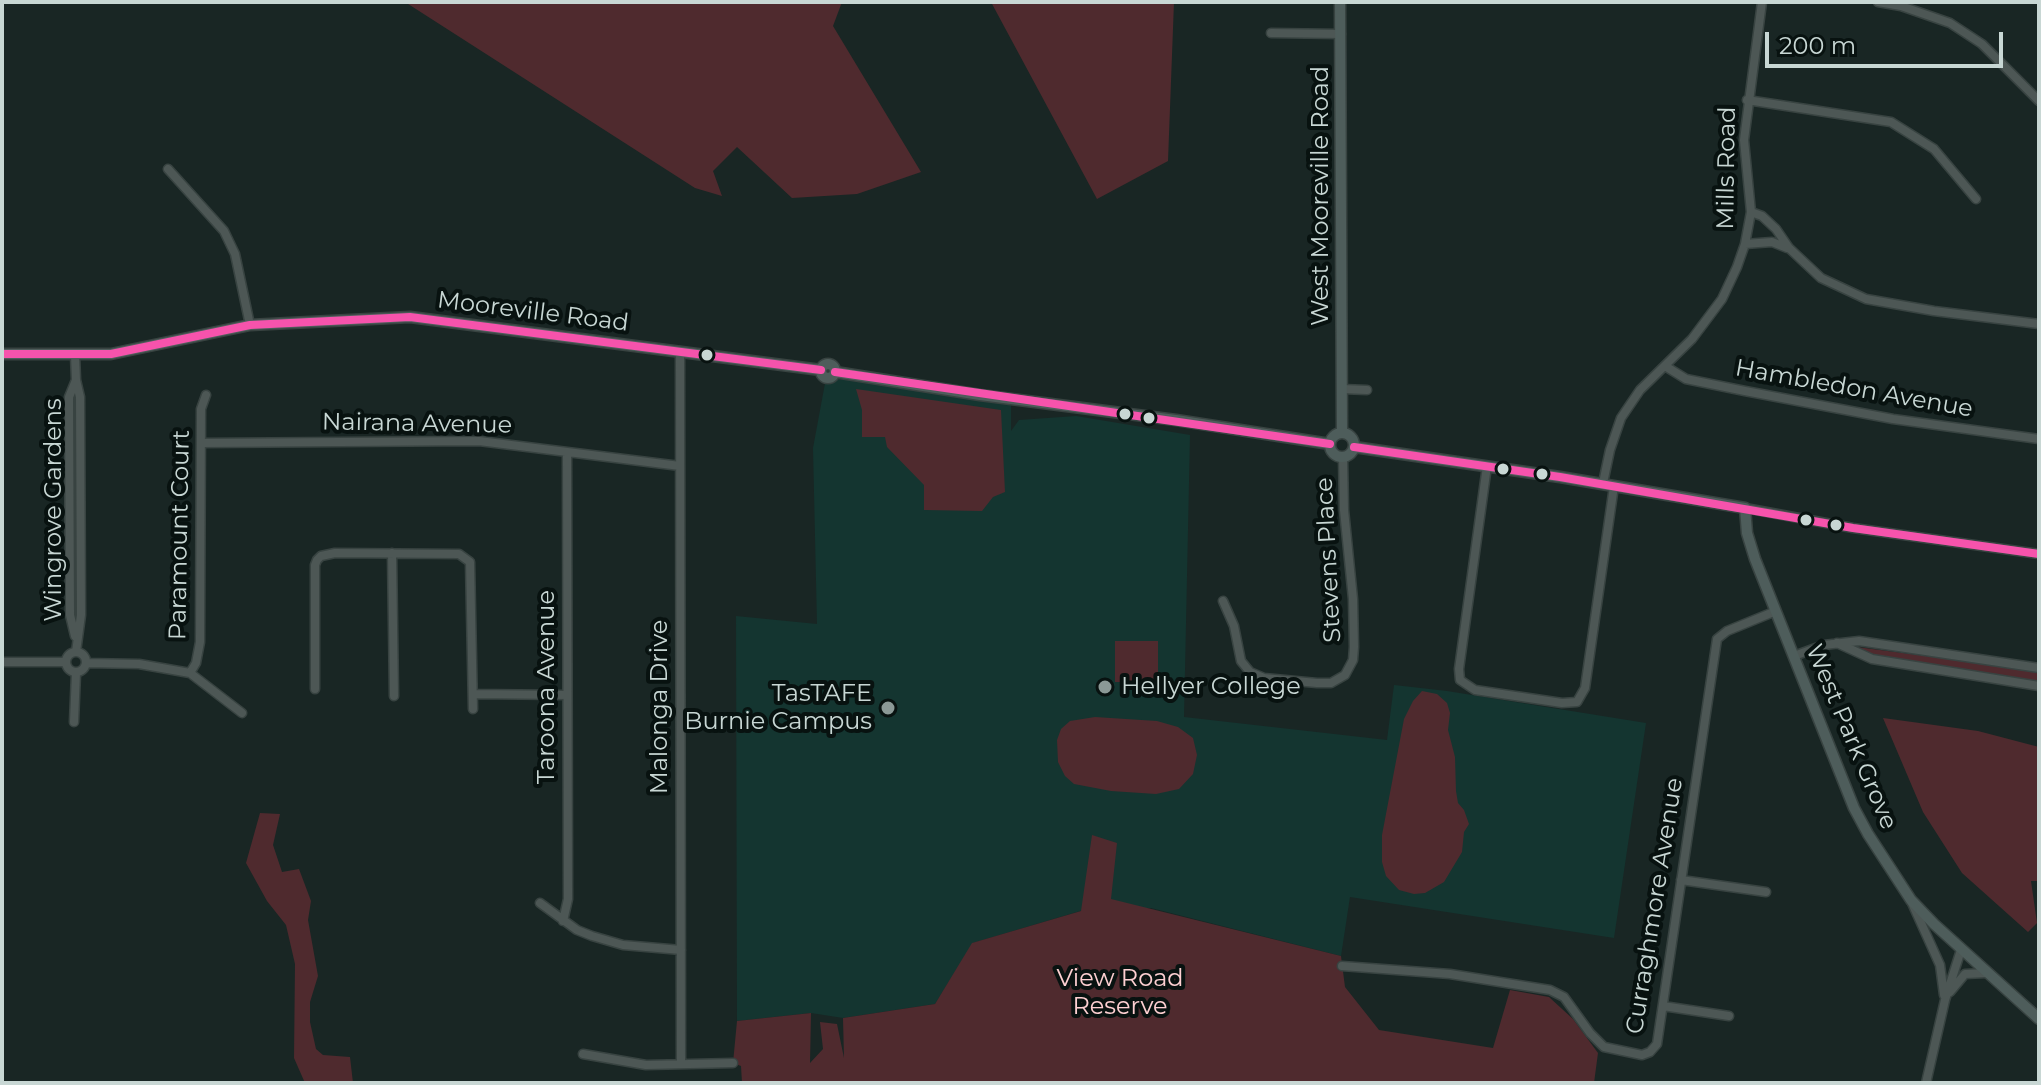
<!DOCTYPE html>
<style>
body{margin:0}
#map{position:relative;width:2041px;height:1085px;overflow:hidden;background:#192624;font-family:Montserrat,sans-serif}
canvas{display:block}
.frame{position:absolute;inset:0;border:4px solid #c8d7d4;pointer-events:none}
.scale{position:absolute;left:1765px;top:32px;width:238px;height:36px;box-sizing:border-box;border:4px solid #c8d7d4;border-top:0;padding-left:10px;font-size:24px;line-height:28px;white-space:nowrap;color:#c8d7d4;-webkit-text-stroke:6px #081210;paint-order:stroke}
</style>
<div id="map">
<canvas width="2041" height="1085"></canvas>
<div class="frame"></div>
<div class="scale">200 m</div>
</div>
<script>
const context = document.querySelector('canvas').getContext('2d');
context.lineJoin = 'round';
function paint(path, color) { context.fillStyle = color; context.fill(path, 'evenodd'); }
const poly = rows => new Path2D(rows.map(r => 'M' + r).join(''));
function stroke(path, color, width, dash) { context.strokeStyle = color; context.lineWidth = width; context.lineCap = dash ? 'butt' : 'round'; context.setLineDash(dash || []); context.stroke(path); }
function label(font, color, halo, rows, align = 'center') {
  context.font = font + ' Montserrat,sans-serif'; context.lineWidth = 8; context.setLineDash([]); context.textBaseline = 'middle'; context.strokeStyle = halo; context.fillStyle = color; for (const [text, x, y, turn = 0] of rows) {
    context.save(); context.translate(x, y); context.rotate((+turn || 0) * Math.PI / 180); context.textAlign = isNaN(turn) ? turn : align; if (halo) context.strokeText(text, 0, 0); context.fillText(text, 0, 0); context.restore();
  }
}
paint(poly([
 [834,374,1011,399,1011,431,1019,420,1076,416,1190,435,1184,717,1387,740,1394,685,1447,691,1646,723,1614,938,1350,897,1341,956,1151,908,1087,909,973,943,935,1004,843,1018,811,1013,737,1021,736,616,817,624,813,448,826,378]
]), '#143530');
paint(poly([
 [405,2,842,2,833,26,921,172,857,194,792,198,737,147,713,171,722,196,695,188],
 [991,2,1174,2,1168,161,1097,199],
 [856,389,1001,410,1005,492,993,497,982,511,924,510,924,485,887,447,885,437,862,437,862,410],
 [1115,641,1158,641,1158,682,1115,682],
 [1857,647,2010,667,2039,673,2039,683,2008,676,1877,657],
 [1422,691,1437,694,1447,703,1450,713,1448,730,1455,757,1456,791,1458,803,1464,810,1469,824,1464,832,1462,852,1444,882,1425,893,1414,894,1399,890,1386,876,1382,862,1382,835,1404,719,1413,701],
 [1095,717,1157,721,1178,727,1193,738,1197,755,1193,774,1179,789,1156,794,1111,791,1074,784,1065,776,1058,762,1057,740,1061,729,1070,721],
 [1883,718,1978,731,2039,747,2039,881,2031,881,2037,923,2028,932,1962,873,1923,812],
 [260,813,280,814,273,845,282,872,299,869,311,901,308,920,318,976,310,1002,310,1022,316,1049,323,1055,350,1057,353,1083,305,1083,294,1058,295,964,286,925,267,901,246,863],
 [1092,835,1117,843,1111,899,1341,956,1345,987,1379,1030,1493,1048,1510,990,1549,997,1573,1019,1598,1053,1594,1083,742,1083,741,1066,733,1063,737,1021,811,1013,810,1063,823,1049,820,1022,837,1024,844,1058,843,1018,935,1004,972,943,1081,911]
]), '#4f2a2e');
const minor = poly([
 [1878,2,1901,6,1950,23,1982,44,2039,101],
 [1271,33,1341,34],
 [1747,100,1891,122,1934,149,1976,199],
 [168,169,224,231,235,254,250,325],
 [1751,212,1762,216,1776,229,1789,248,1821,278,1866,299,1934,311,2039,324],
 [1745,244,1772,242,1787,248],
 [680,351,681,1064],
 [75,355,76,380,80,397,81,615,76,652],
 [1665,366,1686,379,1745,391,1893,419,2039,439],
 [1342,389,1367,390],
 [201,443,479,441,680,466],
 [1487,466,1459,669,1460,680,1475,690,1562,703,1577,702,1585,688,1614,486],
 [1603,483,1610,450,1621,418,1640,390,1692,339,1722,299,1737,267,1745,244,1751,212,1744,140,1762,2],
 [1745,508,1853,528,2039,554],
 [392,553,394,696],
 [1223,601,1234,626,1241,661,1250,672,1264,678,1317,683,1331,683,1345,675,1353,660,1354,647,1353,599,1344,510,1343,457],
 [75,636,70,615,69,397,76,380],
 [1837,643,1872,659,2039,686],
 '66 662a10 10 0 1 1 20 0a10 10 0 1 1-20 0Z',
 [1794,656,1824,645,1859,641,2039,668],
 [2,662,66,662],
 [86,663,139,664,190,673,242,713],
 [190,673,196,663,200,642,201,409,206,395],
 [315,689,315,565,317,560,321,556,335,553,459,554,470,562,473,709],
 [473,694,567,695],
 [74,722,76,673],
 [1681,880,1766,892],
 [540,903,577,930,592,936,623,945,681,950],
 [1912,903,1940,965,1944,995],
 [563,921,568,899,567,452],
 [1342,966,1450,974,1550,990,1564,997,1590,1033,1604,1047,1642,1055,1650,1052,1657,1044,1717,639,1727,631,1776,611],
 [1950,992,1965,974,1986,973],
 [1663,1006,1729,1016],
 [583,1054,646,1065,733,1063],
 [1926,1083,1945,1000,1961,950]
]);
const major = poly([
 [1340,2,1342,433],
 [2,354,111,354,250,325,410,317,821,370],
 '821 371a7 7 0 1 1 14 0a7 7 0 1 1-14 0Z',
 [835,372,980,395,1176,420,1330,444],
 '1330 445a12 12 0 1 1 24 0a12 12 0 1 1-24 0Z',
 [1354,447,1560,477,1745,508,1747,533,1755,559,1854,808,1868,834,1911,900,1934,924,2039,1019]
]);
stroke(minor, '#384341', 11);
stroke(major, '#384341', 13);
stroke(minor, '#4d5755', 8);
stroke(major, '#4e5d5b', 10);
stroke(poly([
 [2,354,111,354,250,325,410,317,821,370],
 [835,372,1330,444],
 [1354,447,1560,477,1853,528,2039,554]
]), '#f653ac', 8);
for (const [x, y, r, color] of [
 [707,355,7,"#c8d7d4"],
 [1125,414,7,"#c8d7d4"],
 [1149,418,7,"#c8d7d4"],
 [1503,469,7,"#c8d7d4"],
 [1542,474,7,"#c8d7d4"],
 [1806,520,7,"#c8d7d4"],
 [1836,525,7,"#c8d7d4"],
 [1105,687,8,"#8b9996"],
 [888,708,8,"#8b9996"]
]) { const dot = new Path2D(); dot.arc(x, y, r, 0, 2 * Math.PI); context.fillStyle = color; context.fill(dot); stroke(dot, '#081210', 3); }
label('24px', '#c8d7d4', '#081210', [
 ["Mills Road",1727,168,-89],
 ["West Mooreville Road",1321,196,-90],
 ["Mooreville Road",533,312,7],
 ["Hambledon Avenue",1854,389,10],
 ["Nairana Avenue",417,424,1],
 ["Wingrove Gardens",54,510,-90],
 ["Paramount Court",180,535,-89],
 ["Stevens Place",1329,560,-93],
 ["Taroona Avenue",547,687,-90],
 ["Malonga Drive",660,707,-90],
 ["West Park Grove",1851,737,67],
 ["Curraghmore Avenue",1655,906,-81]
]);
label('24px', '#c8d7d4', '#081210', [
 ["Hellyer College",1121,687],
 ["TasTAFE",872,694,"right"],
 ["Burnie Campus",872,722,"right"]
], 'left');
label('24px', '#fed0d2', '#081210', [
 ["View Road",1120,979],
 ["Reserve",1120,1007]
]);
</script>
